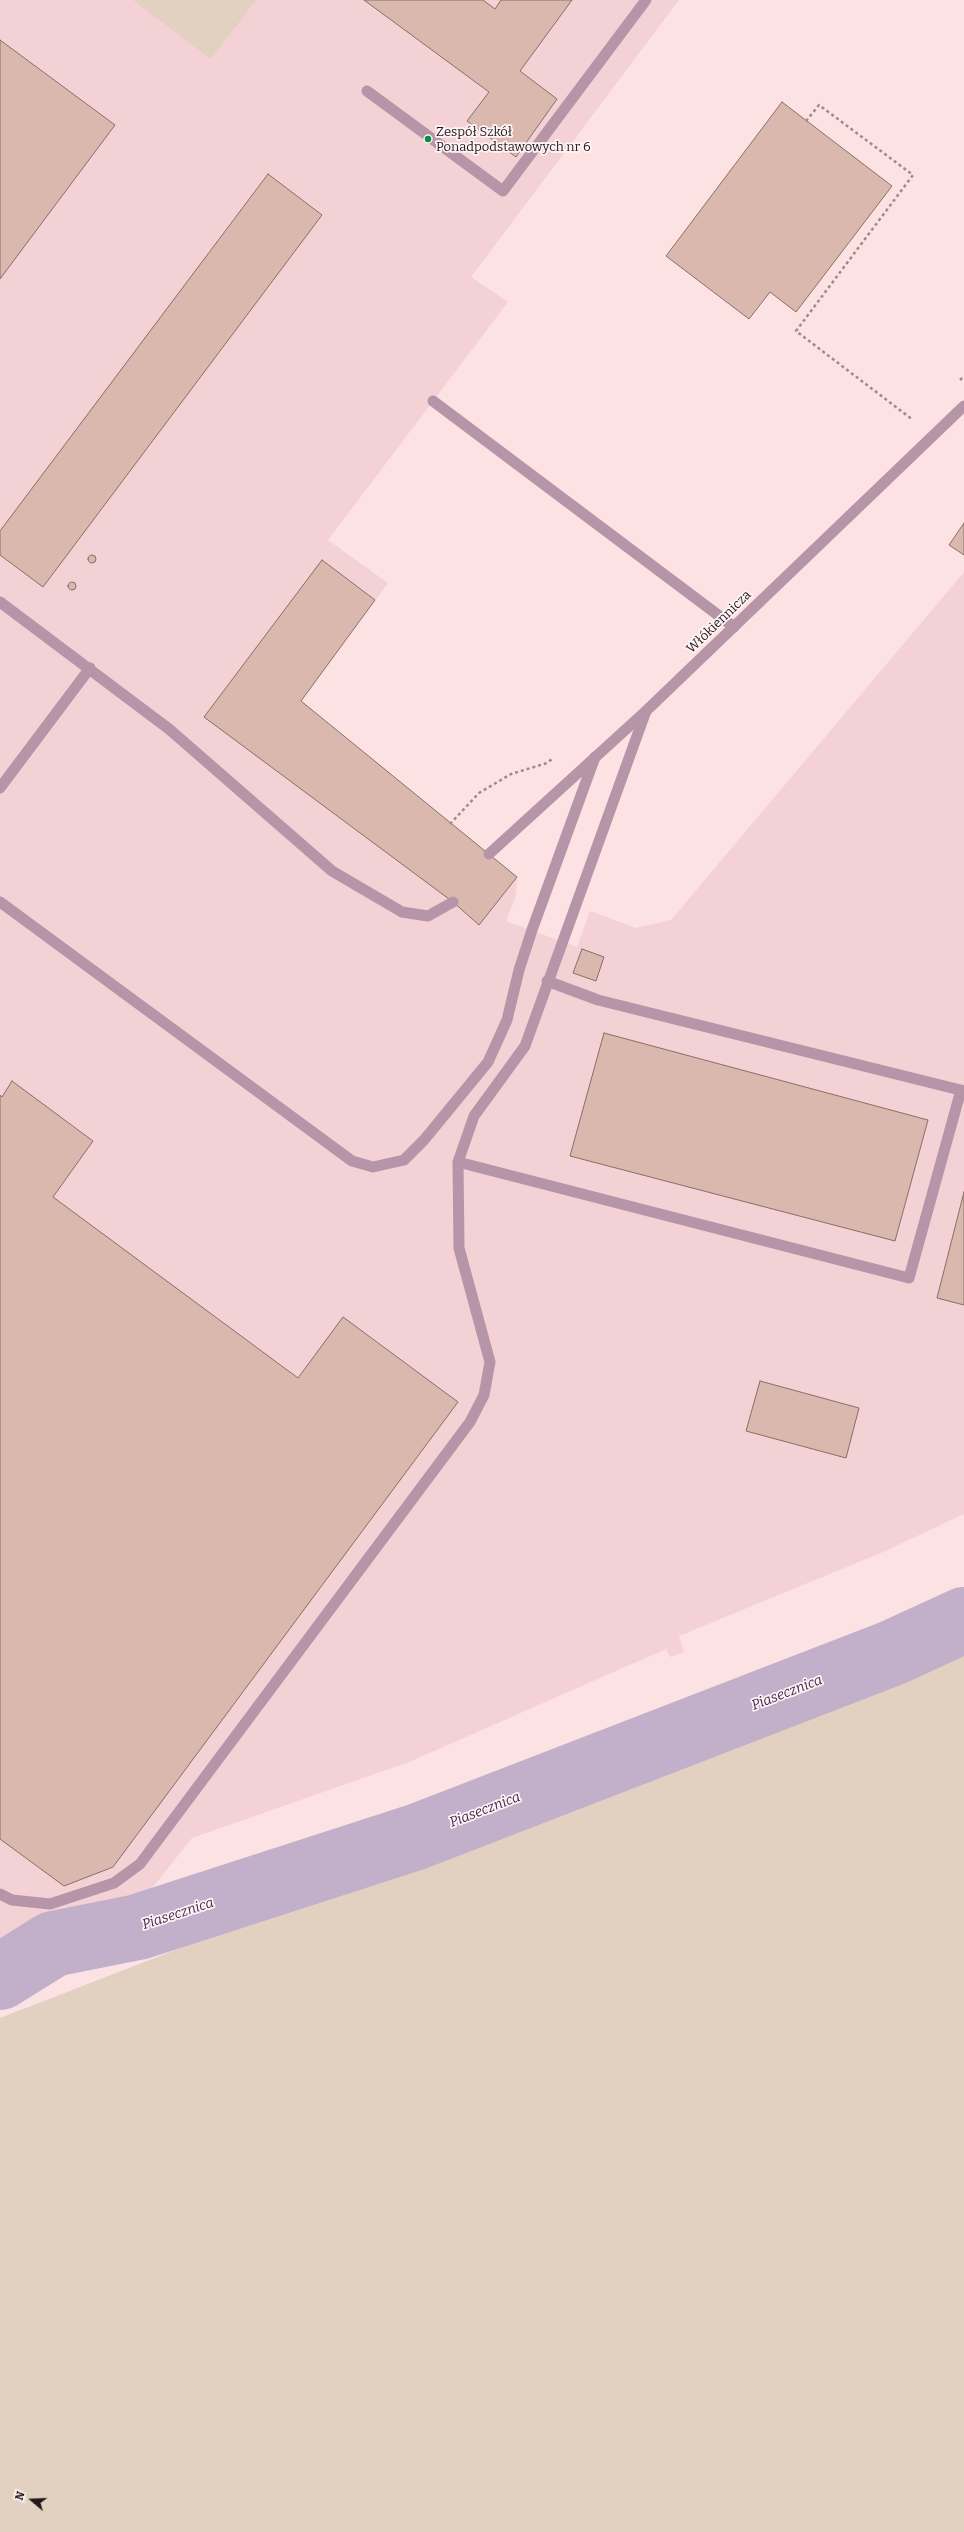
<!DOCTYPE html>
<meta charset="utf-8">
<style>
body{margin:0}
#map{position:relative;width:964px;height:2532px;overflow:hidden;background:#fde2e4;font-family:Bitter,serif}
canvas{display:block}
.north{position:absolute;left:12px;top:2480px;width:40px;height:40px;-webkit-text-stroke:3px #fff4f5;paint-order:stroke;rotate:289deg;font-size:11px;font-weight:700;line-height:16px;text-align:center;color:#23191a}
.north::after{content:'';display:block;margin:auto;width:14px;height:18px;background:#23191a;clip-path:polygon(50% 0,100% 100%,50% 72%,0 100%)}
</style>
<div id="map">
<canvas width="964" height="2532"></canvas>
<div class="north">N</div>
</div>
<script>
const context = document.querySelector('canvas').getContext('2d');
context.lineJoin = 'round';
function paint(path, color) { context.fillStyle = color; context.fill(path, 'evenodd'); }
const poly = rows => new Path2D(rows.map(r => 'M' + r).join(''));
function stroke(path, color, width, dash) { context.strokeStyle = color; context.lineWidth = width; context.lineCap = dash ? 'butt' : 'round'; context.setLineDash(dash || []); context.stroke(path); }
function label(font, color, halo, rows, align = 'center') {
  context.font = font + ' Bitter,serif'; context.lineWidth = 3.5; context.setLineDash([]); context.textBaseline = 'middle'; context.strokeStyle = halo; context.fillStyle = color; for (const [text, x, y, turn = 0] of rows) {
    context.save(); context.translate(x, y); context.rotate((+turn || 0) * Math.PI / 180); context.textAlign = isNaN(turn) ? turn : align; if (halo) context.strokeText(text, 0, 0); context.fillText(text, 0, 0); context.restore();
  }
}
paint(poly([
 [0,0,679,0,471,277,508,302,328,540,388,583,301,701,517,877,516,896,506,921,577,947,590,911,636,928,671,920,964,572,964,1514,883,1552,679,1636,684,1652,670,1657,666,1649,409,1762,192,1838,153,1887,0,1948]
]), '#f4d1d4');
paint(poly([
 [135,0,256,0,211,59,134,1],
 [964,1634,964,2532,0,2532,0,2018,848,1689]
]), '#e2d1c0');
stroke(poly([
 [0,1977,53,1944,138,1927,416,1837,892,1653,964,1620]
]), '#c2b0cb', 66);
const building = poly([
 [364,0,483,0,495,9,501,0,572,0,520,71,557,99,516,157,467,121,489,92,364,0],
 [0,40,115,125,0,279,0,40],
 [782,102,892,186,796,312,770,292,749,319,666,256,782,102],
 [268,174,322,215,43,587,0,555,0,531,268,174],
 [964,523,964,555,949,545,964,523],
 '88 559a4 4 0 1 1 8 0a4 4 0 1 1-8 0Z',
 [322,560,375,600,301,701,517,877,479,925,453,902,204,717,322,560],
 '68 586a4 4 0 1 1 8 0a4 4 0 1 1-8 0Z',
 [582,949,604,957,596,981,573,973,582,949],
 [604,1033,928,1120,895,1241,570,1156,604,1033],
 [12,1081,93,1141,53,1197,298,1378,343,1317,458,1402,113,1867,64,1886,0,1839,0,1095,2,1097,12,1081],
 [964,1192,964,1305,937,1298,964,1192],
 [760,1381,859,1408,846,1458,746,1431,760,1381]
]);
paint(building, '#dab8ad');
stroke(building, '#857068', 1);
stroke(poly([
 [806,121,819,105,913,175,796,331,913,420],
 [960,380,964,376],
 [450,824,479,793,511,774,547,763,552,759]
]), '#9d8a8b', 2.5, [3, 3]);
stroke(poly([
 [367,91,503,191,646,0],
 [433,401,734,627],
 [0,602,169,729,332,871,402,912,428,916,453,902],
 [0,788,90,668],
 [0,902,352,1161,373,1167,404,1160,424,1140,488,1062,507,1020,519,970,532,930,595,757],
 [547,981,598,1000,964,1091],
 [458,1162,909,1278,961,1090],
 [0,1894,12,1900,50,1904,114,1883,140,1864,470,1422,484,1395,490,1362,459,1248,458,1162,474,1116,525,1046,646,711]
]), '#b695a8', 11);
stroke(poly([
 [489,854,646,711,964,406]
]), '#b695a8', 11);
for (const [x, y, r, color] of [
 [428,139,4,"#038d4b"]
]) { const dot = new Path2D(); dot.arc(x, y, r, 0, 2 * Math.PI); context.fillStyle = color; context.fill(dot); stroke(dot, '#fff4f5', 1.5); }
label('13px', '#23191a', '#fff4f5', [
 ["Zespół Szkół",436,132],
 ["Ponadpodstawowych nr 6",436,147]
], 'left');
label('13px', '#23191a', '#fff4f5', [
 ["Włókiennicza",719,622,-44]
]);
label('italic 14px', '#43294f', '#fff4f5', [
 ["Piasecznica",787,1693,-21],
 ["Piasecznica",485,1810,-21],
 ["Piasecznica",178,1914,-18]
]);
</script>
